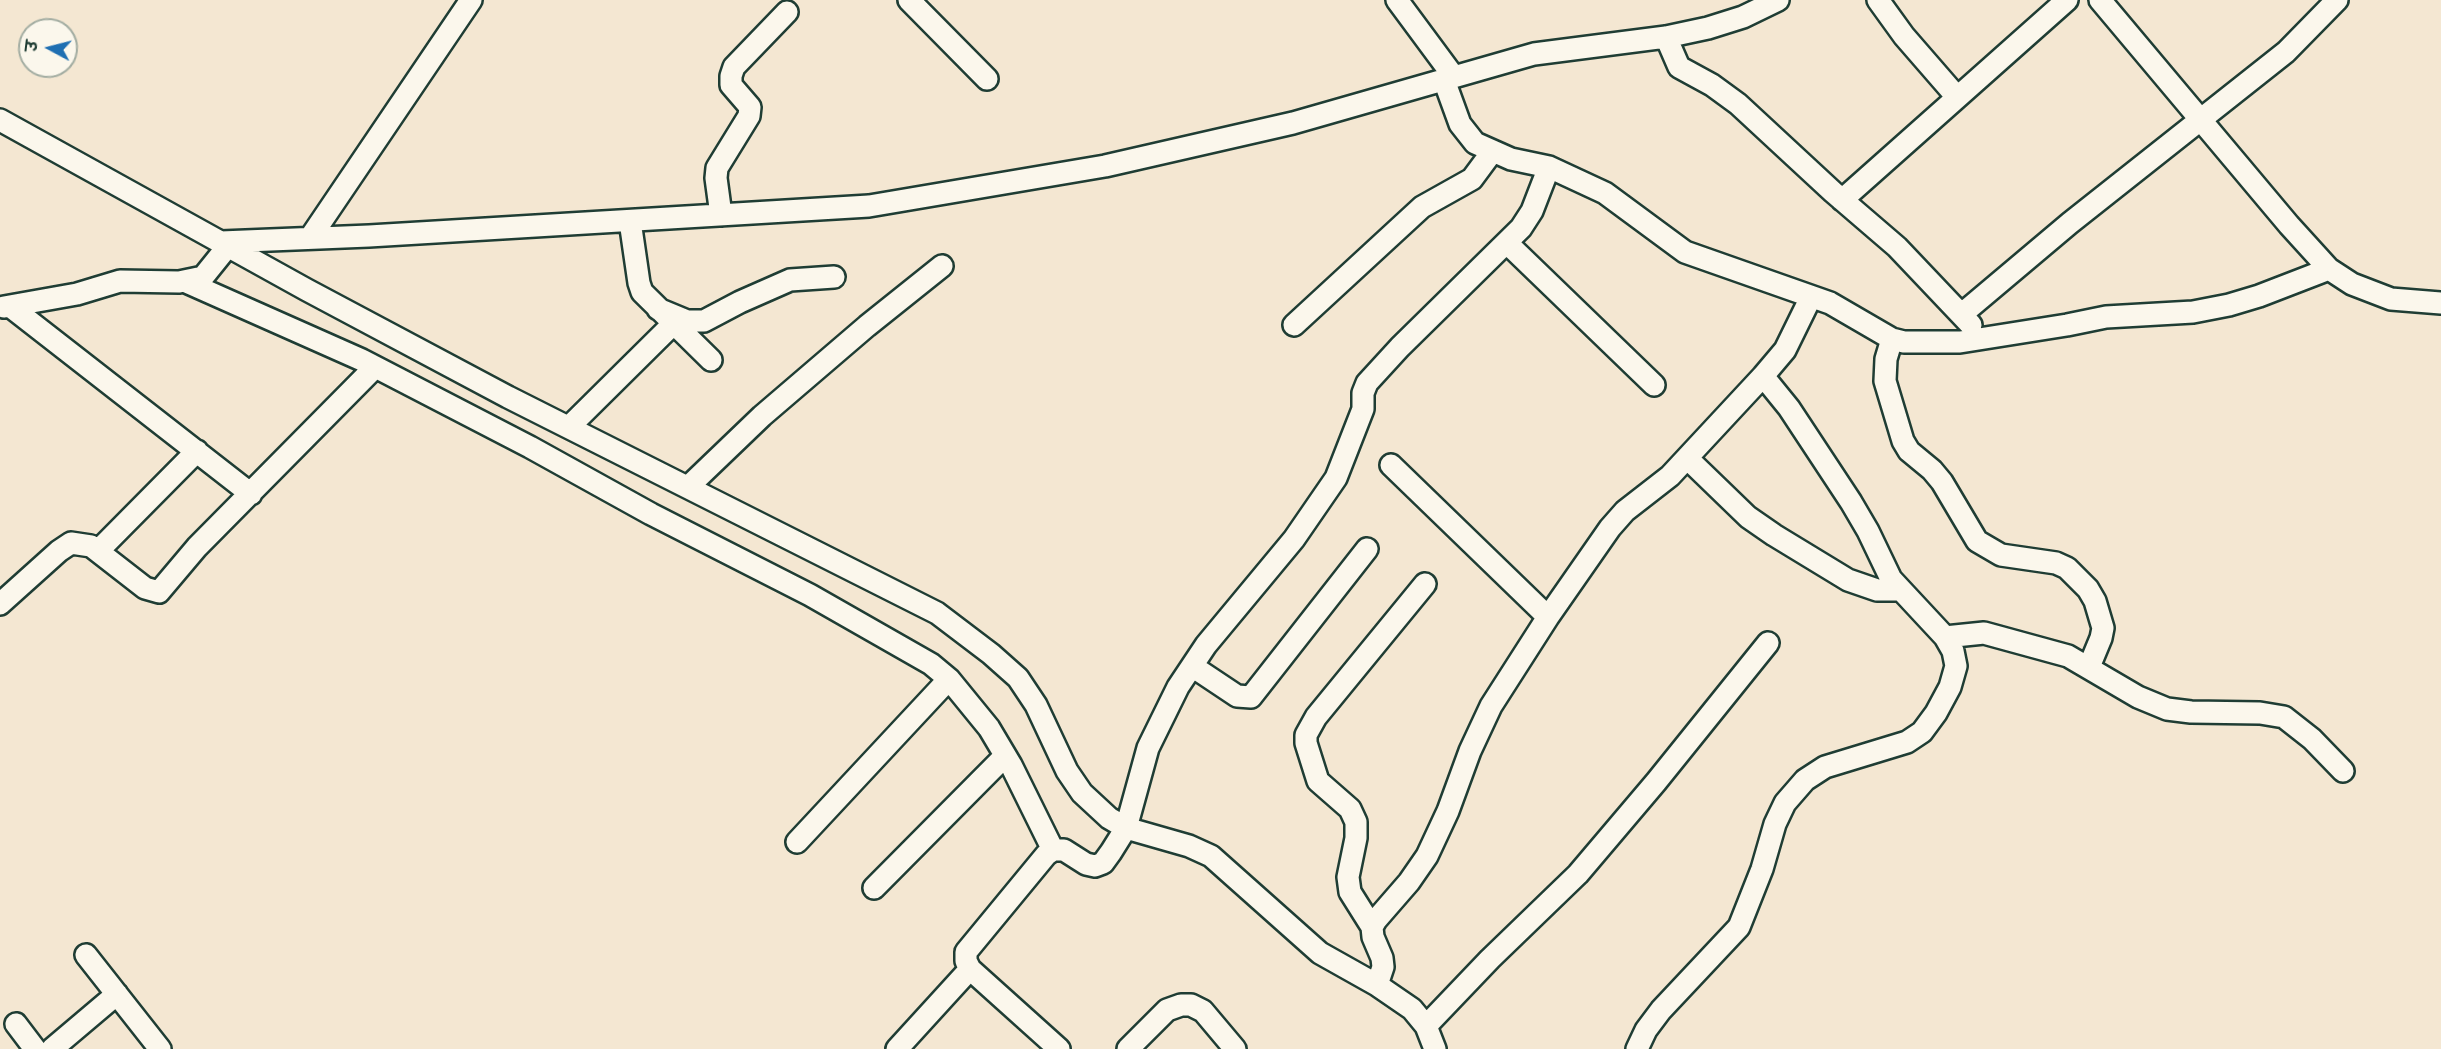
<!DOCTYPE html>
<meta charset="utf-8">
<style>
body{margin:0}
#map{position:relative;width:2441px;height:1049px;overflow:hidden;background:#f4e7d2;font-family:"Architects Daughter","Playpen Sans Deva",sans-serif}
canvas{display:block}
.north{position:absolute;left:18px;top:18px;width:60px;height:60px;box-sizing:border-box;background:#fbf7ec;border:2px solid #a3ada2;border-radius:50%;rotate:277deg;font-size:16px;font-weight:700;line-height:24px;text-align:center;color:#1f3d34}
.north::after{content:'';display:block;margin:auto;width:21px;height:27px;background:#1f6fb2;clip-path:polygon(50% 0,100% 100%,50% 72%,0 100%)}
</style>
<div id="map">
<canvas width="2441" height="1049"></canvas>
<div class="north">उ</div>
</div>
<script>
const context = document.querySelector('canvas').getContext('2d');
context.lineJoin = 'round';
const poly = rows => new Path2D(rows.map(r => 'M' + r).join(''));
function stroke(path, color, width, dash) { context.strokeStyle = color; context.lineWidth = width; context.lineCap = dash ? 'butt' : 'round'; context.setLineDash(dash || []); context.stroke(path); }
const street = poly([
 [909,0,987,79],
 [1397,0,1454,77],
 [1878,0,1904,36,1957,97],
 [2100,0,2289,225,2329,269,2352,284,2391,299,2441,303],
 [1666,37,1679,67,1712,85,1738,104,1833,192,1897,247,1971,325],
 [1444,80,1460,124,1475,143,1511,159,1549,167,1605,193,1685,252,1830,303,1892,339,1904,342,1960,342,2067,325,2106,317,2193,312,2229,305,2259,296,2329,269],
 [0,120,307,290,508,397,937,613,991,654,1018,678,1036,705,1067,771,1082,793,1109,818,1126,828,1189,846,1211,856,1320,953,1377,985,1412,1009,1426,1026,1435,1049],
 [1842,200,2067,0],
 [721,215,716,178,717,168,749,116,750,107,731,85,731,76,734,67,787,12],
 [630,221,639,283,642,292,711,360],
 [310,238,471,0],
 [221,242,369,236,869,206,1105,166,1293,123,1534,54,1666,37,1708,28,1743,17,1778,0],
 [1507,243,1654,385],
 [184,281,362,360,530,447,651,514,810,595,931,664,949,679,989,728,1011,765,1053,850],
 [4,307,77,294,120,281,179,282,203,277,228,246],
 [11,307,251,494],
 [658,309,687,321,704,321,740,302,790,280,834,277],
 [1962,314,2070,223,2286,52,2337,0],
 [1294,325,1422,207,1472,179,1492,152],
 [1892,339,1886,359,1885,381,1903,441,1909,451,1932,470,1942,482,1977,541,2001,555,2056,563,2067,568,2088,589,2095,601,2103,628,2101,638,2089,667],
 [569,427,673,324],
 [1687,458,1748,517,1774,535,1848,580,1877,590,1899,590],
 [1391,465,1548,617],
 [688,487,762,416,867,326,942,266],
 [98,551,197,451],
 [0,604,59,551,71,543,91,546,145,588,159,592,197,547,375,367],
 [1945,637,1984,633,2068,656,2138,697,2167,709,2191,712,2260,713,2284,717,2312,739,2343,771],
 [1192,666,1237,696,1251,697,1367,549],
 [797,842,949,679],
 [874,888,1005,756],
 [1372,927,1350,892,1348,877,1356,838,1356,822,1350,809,1318,781,1306,743,1306,735,1316,717,1425,584],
 [86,955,160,1049],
 [1377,985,1383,967,1382,958,1373,937,1372,927,1376,920,1409,882,1427,856,1448,811,1470,751,1491,706,1548,617,1610,528,1625,511,1670,476,1763,376,1785,350,1811,297],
 [16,1024,35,1049],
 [1426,1026,1490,959,1578,874,1656,782,1768,643],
 [52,1049,117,994],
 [897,1049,970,969],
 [1059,1049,970,969,966,961,966,952,1046,855,1053,850,1064,850,1086,864,1095,866,1103,863,1111,852,1126,828,1148,748,1178,687,1206,645,1294,539,1336,478,1363,409,1363,393,1367,383,1400,347,1521,228,1532,211,1549,167],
 [1128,1049,1167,1010,1181,1005,1191,1005,1203,1011,1235,1049],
 [1637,1049,1646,1030,1661,1010,1739,927,1762,869,1775,824,1785,803,1805,780,1825,767,1907,742,1922,732,1936,713,1950,687,1956,666,1953,651,1945,637,1891,579,1868,531,1851,502,1789,408,1763,376]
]);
stroke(street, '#1f3d34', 26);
stroke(street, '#fbf7ec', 21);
</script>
